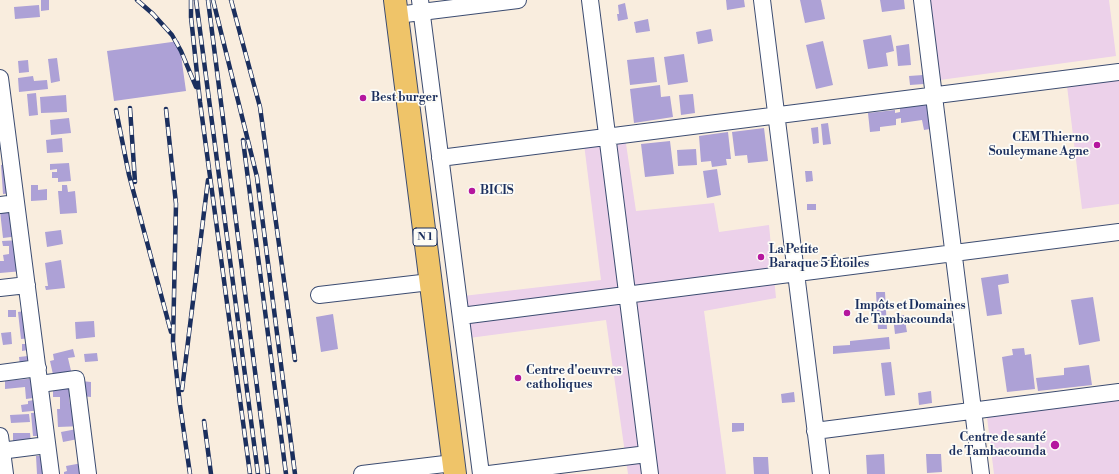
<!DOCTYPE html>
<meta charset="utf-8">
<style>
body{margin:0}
canvas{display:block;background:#f9edde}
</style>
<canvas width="1119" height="474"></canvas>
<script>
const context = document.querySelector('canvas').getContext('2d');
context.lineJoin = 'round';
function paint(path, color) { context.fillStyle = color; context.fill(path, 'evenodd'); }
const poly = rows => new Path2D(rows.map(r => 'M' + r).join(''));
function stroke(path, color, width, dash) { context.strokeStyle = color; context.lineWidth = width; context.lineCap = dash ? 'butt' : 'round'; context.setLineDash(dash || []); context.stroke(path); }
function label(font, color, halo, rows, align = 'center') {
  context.font = font + ' "Libre Bodoni",serif'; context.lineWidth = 3.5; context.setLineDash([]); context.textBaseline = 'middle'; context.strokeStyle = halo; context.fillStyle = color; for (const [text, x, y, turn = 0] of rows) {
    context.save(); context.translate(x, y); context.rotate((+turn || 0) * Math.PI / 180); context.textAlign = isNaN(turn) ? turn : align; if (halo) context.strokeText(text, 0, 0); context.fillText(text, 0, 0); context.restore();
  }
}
paint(poly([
 [929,0,1109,0,1116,56,940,80],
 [1119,80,1119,204,1082,209,1067,86],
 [625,137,636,211,714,203,719,232,769,225,776,298,704,311,726,474,628,474,606,320,469,338,463,296,601,280,584,144],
 [1119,399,1119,474,994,474,987,417]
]), '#ecd1ea');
paint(poly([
 [41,0,49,0,49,10,41,11],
 [726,0,744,0,745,7,727,10],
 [800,0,821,0,825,19,805,23],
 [880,0,904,0,905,9,882,12],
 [625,3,628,19,618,21,617,14,619,14,618,5],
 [39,5,40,17,15,19,14,7],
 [648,19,650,31,636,33,634,22],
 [711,29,713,41,698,44,696,32],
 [891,35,894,51,886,53,888,66,868,69,863,40],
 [179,41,186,91,114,101,107,51],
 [823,41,833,85,816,89,806,45],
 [909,44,911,65,898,66,896,46],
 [684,54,688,82,668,85,664,57],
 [654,57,657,82,630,85,627,60],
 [57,58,60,81,51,83,48,59],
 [28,60,29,72,19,73,18,61],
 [923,75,924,84,910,85,909,76],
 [33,76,34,81,47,80,48,89,19,92,18,78],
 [660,85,661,97,670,96,673,117,634,123,630,89],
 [36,93,38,115,29,116,27,94],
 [693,94,695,113,681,115,679,95],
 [66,95,67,112,41,113,40,97],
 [927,105,930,129,924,130,922,120,901,123,901,118,896,119,896,125,880,127,880,131,870,132,868,113,895,110,895,113,900,112,900,108],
 [69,118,71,133,51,135,50,120],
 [828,123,831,144,823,145,821,124],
 [818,127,819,143,813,144,811,128],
 [764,128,768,161,748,163,747,155,735,156,732,132],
 [728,132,731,159,726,159,727,165,712,167,711,161,701,162,699,136],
 [62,138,63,152,47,153,46,140],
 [670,141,674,174,645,177,641,144],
 [696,149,697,165,678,166,677,150],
 [69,163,71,181,58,182,58,178,52,178,52,172,57,172,57,169,50,170,50,164],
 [11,164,13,193,3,194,1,165],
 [717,169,721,195,707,198,703,171],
 [805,171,812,171,813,181,806,182],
 [31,185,38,185,38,190,47,189,47,200,31,201],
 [62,185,67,185,68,192,75,191,77,213,60,214,58,191,62,191],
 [807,204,816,204,816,210,807,210],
 [17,210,19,236,3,238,0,211],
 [61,230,63,244,47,247,45,232],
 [21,240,23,271,0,273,0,261,4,261,3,255,9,254,9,246,3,246,2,241],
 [61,260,65,288,46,290,45,286,48,286,45,263],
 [1008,274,1009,283,998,285,1002,314,987,316,981,278],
 [876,292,885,292,887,329,878,329],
 [1093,297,1100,341,1079,345,1071,300],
 [8,310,16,310,16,317,8,317],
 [30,310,33,338,21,339,18,312],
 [333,314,338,349,321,352,316,317],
 [904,315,907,332,895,334,893,317],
 [94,321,95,337,76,339,75,322],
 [11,332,12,344,3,345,1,333],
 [889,337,890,349,833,354,833,346,850,345,850,341],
 [22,344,28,344,39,364,20,365,19,357,28,356,28,350,22,351],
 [1024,348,1025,355,1031,354,1035,389,1007,392,1002,357,1013,355,1012,349],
 [73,349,75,357,68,358,72,375,54,379,50,361,54,360,53,354],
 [97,353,98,361,85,362,84,354],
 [891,362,895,395,885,396,881,363],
 [1089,365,1092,385,1038,391,1036,378,1064,375,1064,368],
 [38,378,40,397,26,399,25,387,5,389,5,381],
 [81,381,91,382,91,397,81,396],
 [76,383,76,396,69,397,70,404,76,403,83,426,58,427,57,409,60,409,60,397,53,397,53,391,56,391,56,384],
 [931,391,932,403,919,405,918,393],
 [794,392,795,402,782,403,781,394],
 [40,399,42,410,22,412,21,405,28,404,28,401],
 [45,412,37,443,37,436,33,436,31,413],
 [29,414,30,422,11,423,10,415],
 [732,423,744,423,744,431,732,432],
 [82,428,83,438,63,442,61,432],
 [13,433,30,433,31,442,13,449],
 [884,454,885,474,867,474,866,455],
 [926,454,941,454,942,472,927,473],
 [48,455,50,474,37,474,36,456],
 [753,457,768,457,769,474,754,474],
 [82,463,83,474,64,474,64,472,67,471,66,466]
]), '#ada1d6');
const minor = poly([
 [420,0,481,474],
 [590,0,650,474],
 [762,0,821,474],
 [922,0,981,474],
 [397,15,518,0],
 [0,78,51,474],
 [440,158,1119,72],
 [0,205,16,203],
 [0,288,27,285],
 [319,295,430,282],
 [461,316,1119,232],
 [0,373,38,368],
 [40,384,76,379,88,474],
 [815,431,1119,392],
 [0,436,5,474],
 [0,451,47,445],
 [362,474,453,463],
 [489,474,647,454]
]);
const highway = poly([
 [395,0,455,474]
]);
stroke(minor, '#3c4c71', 18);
stroke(highway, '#3c4c71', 24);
stroke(minor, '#fff', 16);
stroke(highway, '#efc469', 22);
const rail = poly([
 [137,0,153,14,172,35,181,51,196,87],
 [191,0,191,17,200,102,250,474],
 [196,0,258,474],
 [208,0,268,474],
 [213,0,257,177,295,474],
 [231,0,260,107,295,360],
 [130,108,135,182],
 [166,109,176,204,173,342,180,405,190,474],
 [116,110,129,175,171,332],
 [243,140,286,474],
 [182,390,208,180],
 [204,421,211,474]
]);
stroke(rail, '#1b2f5e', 4.5);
stroke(rail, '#fdfcf7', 3, [9]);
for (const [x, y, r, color] of [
 [363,98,4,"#b5179e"],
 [1097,145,4,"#b5179e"],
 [472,191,4,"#b5179e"],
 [761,257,4,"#b5179e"],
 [847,313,4,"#b5179e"],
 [518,378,4,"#b5179e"],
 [1055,445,5,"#b5179e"]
]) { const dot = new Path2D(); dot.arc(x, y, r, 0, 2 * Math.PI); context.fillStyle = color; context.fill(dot); stroke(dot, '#fdfcf7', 1.5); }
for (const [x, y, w] of [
 [425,237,24]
]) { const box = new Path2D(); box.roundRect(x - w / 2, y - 9, w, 18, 3); context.fillStyle = '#fdfcf7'; context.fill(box); stroke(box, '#1b2f5e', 1); }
label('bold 11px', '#1b2f5e', null, [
 ["N 1",425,237]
]);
label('bold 12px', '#1b2f5e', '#fdfcf7', [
 ["Best burger",371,98],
 ["CEM Thierno",1089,138,"right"],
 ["Souleymane Agne",1089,152,"right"],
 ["BICIS",480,191],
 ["La Petite",769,250],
 ["Baraque 5 Étoiles",769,264],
 ["Impôts et Domaines",855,306],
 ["de Tambacounda",855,320],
 ["Centre d'oeuvres",526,371],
 ["catholiques",526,385],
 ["Centre de santé",1046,438,"right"],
 ["de Tambacounda",1046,452,"right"]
], 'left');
</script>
